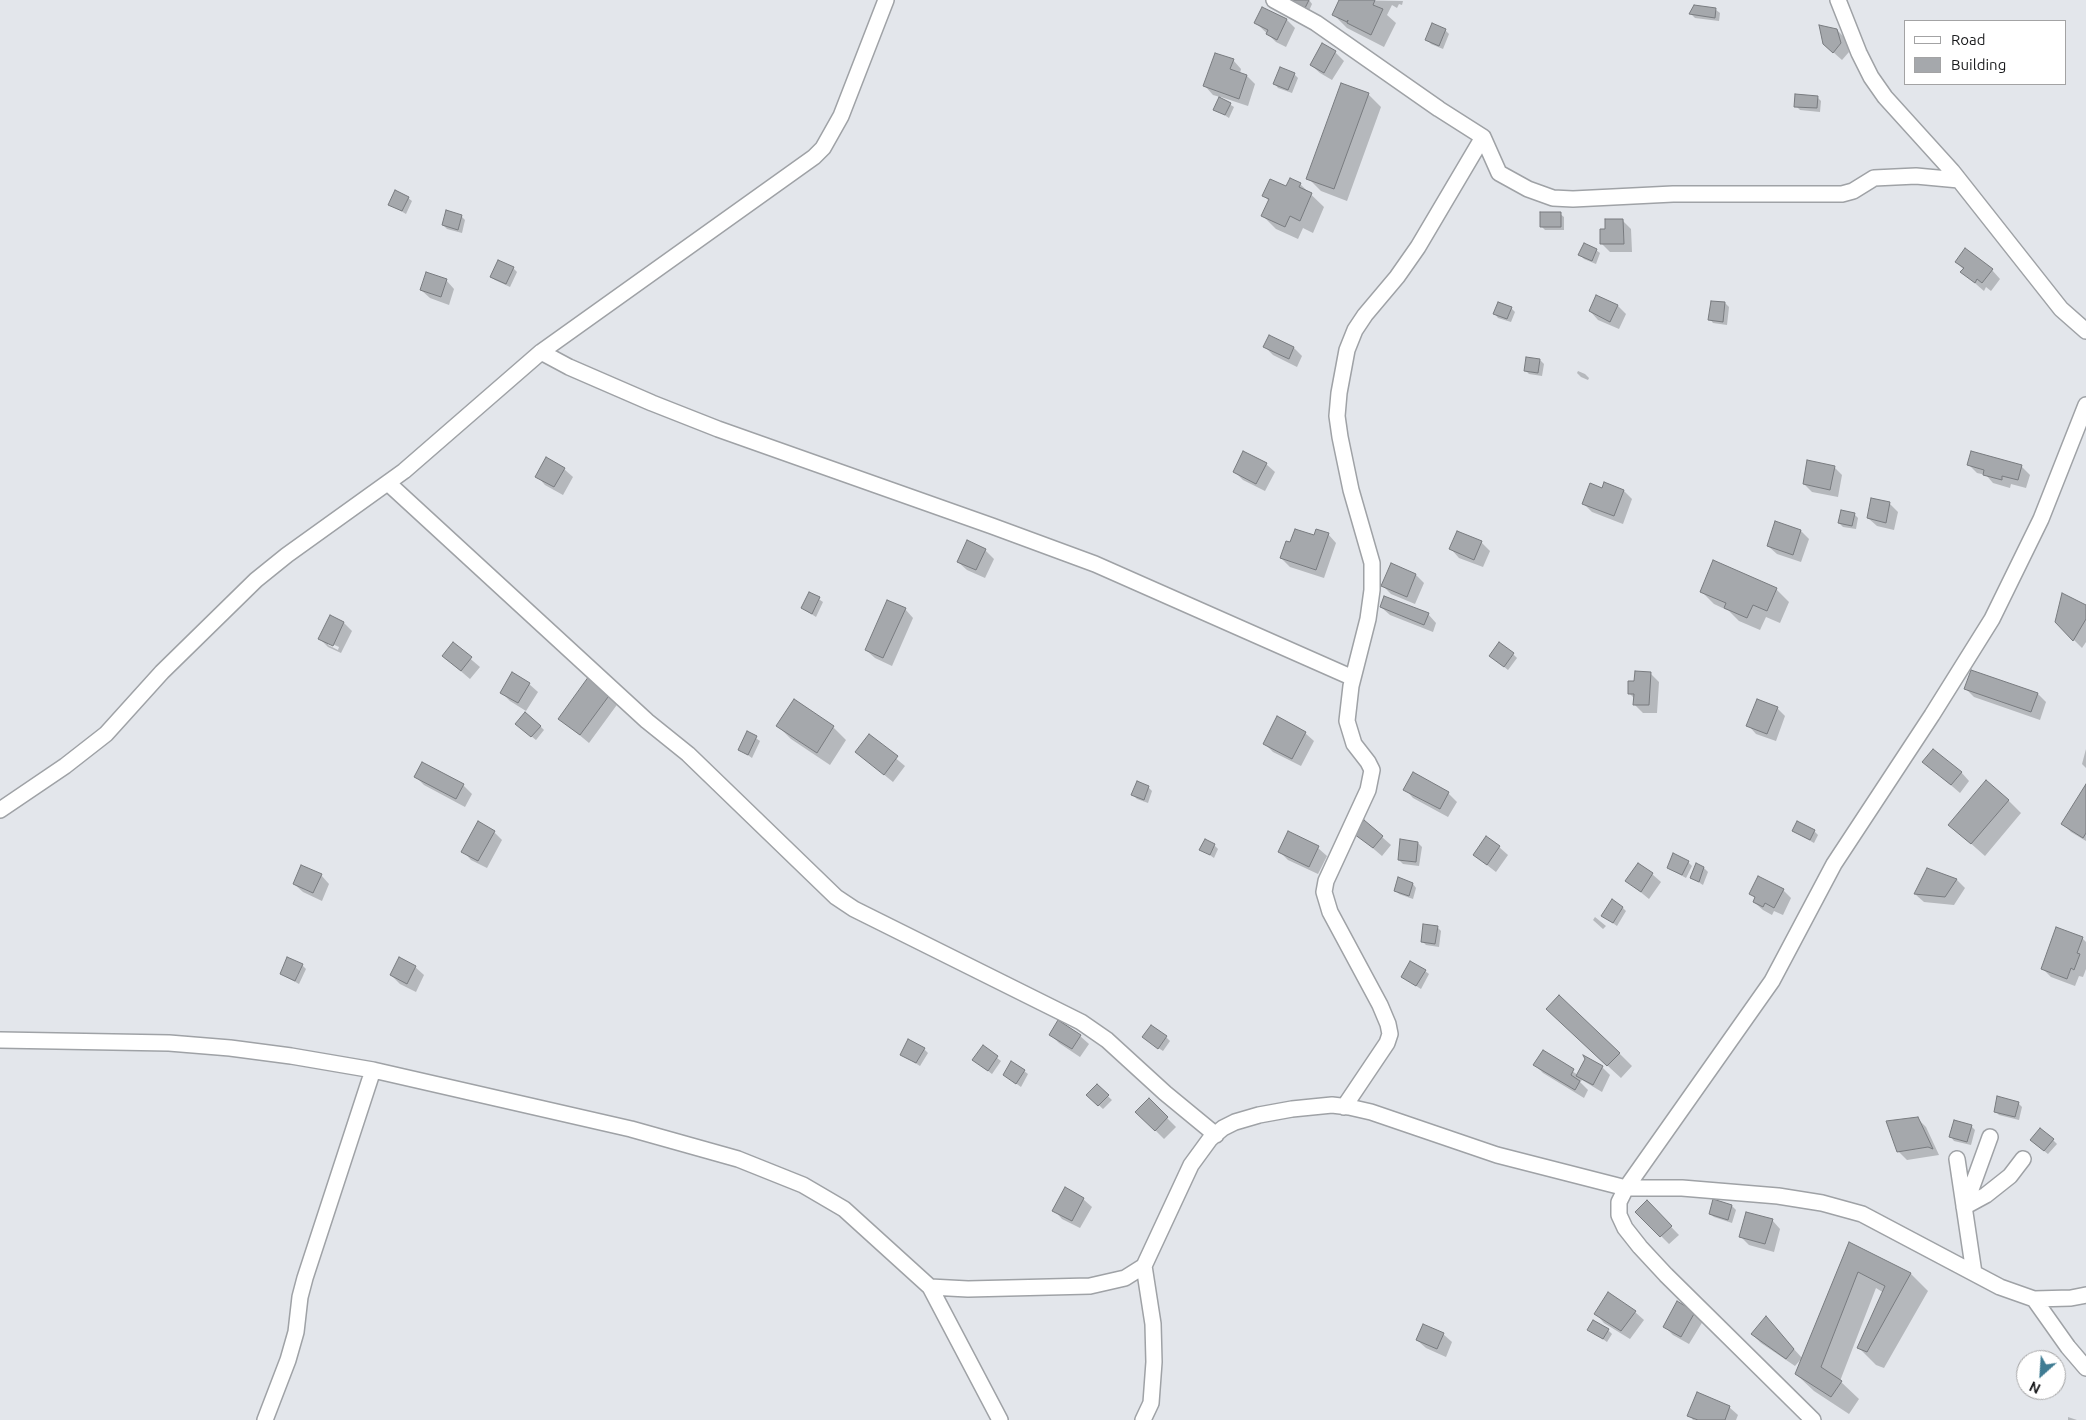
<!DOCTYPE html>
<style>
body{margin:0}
#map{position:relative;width:2086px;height:1420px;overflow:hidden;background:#e3e6eb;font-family:Ubuntu,sans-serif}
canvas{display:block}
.legend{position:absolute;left:1904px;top:20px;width:162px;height:65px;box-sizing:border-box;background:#fff;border:1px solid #a3a3a4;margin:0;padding:6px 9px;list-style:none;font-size:15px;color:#191a1c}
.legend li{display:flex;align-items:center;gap:10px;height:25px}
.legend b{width:25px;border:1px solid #a3a3a4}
.north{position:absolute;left:2016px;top:1350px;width:50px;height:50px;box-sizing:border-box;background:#fff;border:1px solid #a3a3a4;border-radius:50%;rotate:206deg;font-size:14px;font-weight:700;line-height:20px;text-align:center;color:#191a1c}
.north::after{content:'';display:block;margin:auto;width:18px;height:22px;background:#3f7c93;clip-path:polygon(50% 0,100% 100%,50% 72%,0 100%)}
</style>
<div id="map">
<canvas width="2086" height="1420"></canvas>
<ul class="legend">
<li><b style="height:6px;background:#fff"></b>Road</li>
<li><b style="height:14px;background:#a5a8ac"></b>Building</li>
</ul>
<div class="north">N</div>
</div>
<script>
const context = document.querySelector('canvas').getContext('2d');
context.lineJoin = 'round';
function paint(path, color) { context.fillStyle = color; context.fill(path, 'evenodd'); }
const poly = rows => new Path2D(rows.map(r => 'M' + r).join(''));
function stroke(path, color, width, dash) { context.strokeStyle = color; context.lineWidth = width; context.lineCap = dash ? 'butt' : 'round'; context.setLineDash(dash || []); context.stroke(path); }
paint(poly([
 [1309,0,1312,4,1308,13,1292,6],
 [1341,0,1403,1,1402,5,1399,4,1397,8,1392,5,1387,15,1396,23,1384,47,1347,28,1334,15],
 [1694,7,1716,10,1720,13,1719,21,1695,18,1691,14],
 [1262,9,1287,20,1295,28,1286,47,1276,42,1256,23],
 [1445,30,1449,34,1443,49,1431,44,1427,40],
 [1837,30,1846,39,1849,52,1842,60,1833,52],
 [1335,52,1344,61,1332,80,1320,73,1311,65],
 [1233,60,1241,69,1240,73,1247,76,1255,84,1248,106,1221,97,1221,99,1234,107,1229,118,1215,109,1220,97,1213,95,1205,86],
 [1294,74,1298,78,1292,93,1278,88,1275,84],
 [1368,94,1381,107,1347,201,1321,191,1308,178],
 [1817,97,1821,101,1820,112,1800,110,1796,106],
 [1300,184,1324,207,1313,233,1303,228,1298,239,1276,229,1263,216,1269,201,1264,196],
 [408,198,412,201,406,214,389,204],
 [1560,214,1564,217,1564,230,1545,230,1541,226],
 [461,216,465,220,462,233,447,229,443,225],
 [1622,220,1631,229,1632,252,1610,252,1602,244,1607,230],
 [1596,250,1600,253,1596,264,1584,259,1580,255],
 [1956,262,1992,270,2000,279,1991,291,1986,287,1984,291,1962,272,1964,270],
 [513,268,517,272,510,287,495,280,491,277],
 [446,280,454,289,449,305,430,298,421,290],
 [1597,296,1618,306,1626,314,1619,329,1598,320,1590,311],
 [1712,302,1725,303,1729,307,1727,325,1713,323,1710,319],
 [1511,308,1515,312,1511,322,1498,318,1495,314],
 [1270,337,1294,348,1302,356,1297,367,1273,355,1265,347],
 [1540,360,1544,364,1542,376,1529,374,1525,370],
 [1578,371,1585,374,1589,378,1588,380,1581,377,1577,373],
 [1266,464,1275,472,1265,491,1243,480,1234,471],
 [1969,465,2022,467,2030,475,2026,488,2011,484,2010,488,1993,483,1986,475,1977,473],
 [1834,467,1842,475,1838,497,1812,492,1804,484],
 [564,469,573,477,563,495,545,485,537,476],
 [1602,489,1624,491,1632,499,1623,524,1592,512,1583,503],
 [1889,503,1898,512,1894,530,1877,526,1868,518],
 [1854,514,1858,518,1856,529,1843,527,1839,523],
 [1801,531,1809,539,1801,562,1777,554,1768,546],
 [1328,534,1336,543,1324,578,1290,567,1281,558,1291,544],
 [1481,542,1490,551,1483,567,1459,558,1451,549],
 [985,550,994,559,985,578,967,570,958,562],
 [1391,565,1416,575,1424,583,1415,604,1391,594,1383,586],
 [1776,589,1789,602,1780,623,1766,617,1760,630,1739,621,1729,611,1714,604,1701,591],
 [810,593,823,602,816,617,802,608],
 [2086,606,2086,642,2082,648,2056,622],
 [1381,607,1428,614,1436,623,1433,632,1390,615],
 [905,609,913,618,892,666,875,658,866,650],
 [344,623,352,631,341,653,328,647,320,639],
 [328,642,339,647,338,650,328,645],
 [453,644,480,667,470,679,443,656],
 [1513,654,1517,658,1508,670,1494,659],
 [1650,673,1659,682,1657,713,1643,713,1634,704,1635,699,1629,693,1635,683],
 [590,678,619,702,589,743,559,718],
 [529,684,538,692,526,711,510,701,502,693],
 [1966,689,2038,694,2046,702,2040,720,1974,697],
 [794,701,833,727,846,740,830,765,791,739,778,726],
 [1777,708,1785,716,1776,741,1756,734,1748,725],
 [540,726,544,730,536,740,521,728],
 [747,732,760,741,752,758,739,749],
 [1305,733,1314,741,1301,766,1273,752,1264,743],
 [869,736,905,766,893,782,856,752],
 [2086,749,2086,768,2082,764],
 [1924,762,1961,772,1969,781,1960,793],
 [1413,774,1448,793,1457,802,1448,817,1413,798,1405,789],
 [416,777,463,785,472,794,465,807,424,785],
 [1148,787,1152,791,1148,803,1137,799,1133,795],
 [2086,787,2086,841,2071,832,2063,824],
 [2008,800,2021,813,1985,856,1950,825],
 [1793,831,1814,831,1818,835,1814,843],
 [494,832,502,840,487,868,471,860,463,851],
 [1355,833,1382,837,1391,845,1382,856],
 [1418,843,1422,847,1419,866,1403,864,1399,860],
 [1214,845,1218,849,1214,858,1201,849],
 [1499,847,1508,855,1496,872,1474,855],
 [1318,848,1327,856,1318,874,1288,860,1279,851],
 [1688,862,1692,866,1686,878,1668,868],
 [1704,868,1708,872,1703,885,1692,878],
 [1927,869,1957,880,1965,888,1954,905,1924,902,1915,894],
 [1652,874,1661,882,1649,899,1627,881],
 [321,875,329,884,322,901,303,892,294,884],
 [1413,884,1416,888,1413,899,1399,894,1395,890],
 [1783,890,1791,898,1783,915,1774,911,1772,915,1763,910,1754,902,1756,899,1751,894],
 [1623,908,1626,911,1617,926,1607,919],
 [1595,917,1606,926,1603,929,1593,920],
 [1437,927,1441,931,1439,947,1426,945,1422,941],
 [2082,938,2086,942,2086,969,2083,977,2079,976,2075,986,2051,977,2042,968],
 [302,965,306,969,299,984,281,974],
 [415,967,424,975,416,992,400,984,391,975],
 [1425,971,1429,974,1421,989,1402,977],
 [1560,1022,1619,1053,1632,1066,1621,1078],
 [1051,1035,1080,1036,1089,1044,1080,1057,1059,1043],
 [1166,1037,1170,1041,1163,1051,1148,1041],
 [983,1047,1001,1061,992,1074,974,1060],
 [924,1049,928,1053,920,1066,902,1055],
 [1543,1052,1578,1075,1602,1067,1610,1075,1602,1092,1582,1080,1580,1082,1588,1090,1584,1098,1543,1073,1535,1065],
 [1024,1071,1028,1074,1021,1087,1004,1075],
 [1097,1086,1112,1100,1103,1109,1088,1095],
 [1149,1100,1176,1127,1164,1139,1137,1112],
 [2018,1103,2022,1107,2019,1120,1999,1115,1995,1111],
 [1917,1118,1926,1127,1939,1155,1907,1160,1898,1151],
 [1971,1126,1975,1130,1971,1145,1954,1141,1951,1137],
 [2053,1140,2057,1144,2048,1154,2035,1144],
 [1083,1199,1092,1207,1080,1228,1062,1219,1054,1210],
 [1714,1200,1732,1206,1736,1210,1732,1223,1714,1217,1710,1214],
 [1647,1202,1679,1235,1669,1244,1637,1212],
 [1772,1220,1780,1229,1774,1252,1749,1245,1740,1236],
 [1850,1244,1911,1274,1928,1291,1884,1368,1876,1365,1858,1347,1884,1293,1876,1288,1840,1381,1859,1399,1849,1414,1814,1391,1796,1374],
 [1608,1294,1635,1312,1644,1320,1630,1339,1604,1323,1596,1314],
 [1695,1313,1703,1321,1689,1344,1673,1335,1664,1326],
 [1774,1327,1802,1358,1795,1366,1761,1343,1752,1334],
 [1588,1329,1608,1330,1612,1334,1607,1342],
 [1443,1334,1452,1342,1446,1357,1426,1348,1417,1340],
 [1729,1407,1738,1415,1736,1420,1693,1420,1689,1415],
 [2068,1417,2077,1420,2068,1420]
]), '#0003');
const building = poly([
 [1288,0,1309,0,1304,10,1288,0],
 [1339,0,1375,0,1373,5,1383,9,1371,35,1347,23,1348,20,1347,22,1332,15,1339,0],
 [1694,5,1716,8,1715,18,1689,14,1694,5],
 [1262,7,1287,19,1277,40,1266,34,1268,30,1254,23,1262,7],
 [1432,23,1446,29,1439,46,1425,40,1432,23],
 [1819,25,1837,29,1841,43,1833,53,1823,44,1819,25],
 [1322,43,1336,51,1324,73,1310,65,1322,43],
 [1215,53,1234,59,1230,69,1247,75,1239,99,1203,86,1215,53],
 [1280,67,1295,73,1288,90,1273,84,1280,67],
 [1341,83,1369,93,1334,189,1306,179,1341,83],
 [1795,94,1818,96,1817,108,1794,107,1795,94],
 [1219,97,1231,103,1225,115,1213,110,1219,97],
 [1290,178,1301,183,1299,187,1312,193,1300,221,1290,216,1285,227,1261,216,1269,199,1262,196,1270,179,1286,186,1290,178],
 [395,190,409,197,402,211,388,205,395,190],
 [446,210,462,215,458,230,442,225,446,210],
 [1540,212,1561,212,1561,227,1540,227,1540,212],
 [1605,219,1623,219,1624,244,1600,244,1600,229,1605,229,1605,219],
 [1584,243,1597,249,1592,261,1578,255,1584,243],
 [1965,248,1993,269,1982,283,1977,279,1975,283,1960,272,1964,268,1955,262,1965,248],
 [498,260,514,267,506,284,490,277,498,260],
 [426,272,447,279,441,297,420,290,426,272],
 [1596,295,1618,305,1610,322,1589,311,1596,295],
 [1711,301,1725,302,1723,322,1708,320,1711,301],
 [1498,302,1512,307,1507,319,1493,314,1498,302],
 [1269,335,1294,347,1289,359,1263,347,1269,335],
 [1526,357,1540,359,1538,373,1524,371,1526,357],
 [1243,451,1267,463,1256,484,1233,472,1243,451],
 [1971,451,2022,465,2018,480,2002,476,2002,480,1983,475,1984,470,1967,465,1971,451],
 [546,457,565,468,554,487,535,477,546,457],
 [1807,460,1835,466,1830,490,1803,484,1807,460],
 [1604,482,1624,490,1614,516,1582,504,1590,483,1602,488,1604,482],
 [1871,498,1890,502,1886,523,1867,518,1871,498],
 [1841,510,1855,513,1852,526,1838,523,1841,510],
 [1775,521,1801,530,1793,555,1767,546,1775,521],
 [1295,529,1314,535,1316,529,1329,533,1316,570,1280,558,1286,541,1290,542,1295,529],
 [1457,531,1482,541,1474,560,1449,549,1457,531],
 [967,540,986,549,976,570,957,562,967,540],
 [1713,560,1777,588,1767,611,1753,605,1747,618,1724,608,1726,603,1700,592,1713,560],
 [1391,563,1416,574,1407,597,1381,586,1391,563],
 [809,592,820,597,812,614,801,608,809,592],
 [2062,593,2086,605,2086,619,2073,641,2055,622,2062,593],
 [1384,596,1429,613,1424,625,1380,607,1384,596],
 [887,600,906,608,883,658,865,650,887,600],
 [330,615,344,622,333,646,318,639,330,615],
 [453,642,472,657,461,671,442,656,453,642],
 [1499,642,1514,653,1504,667,1489,656,1499,642],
 [1971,670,2038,693,2031,712,1964,689,1971,670],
 [1635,671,1651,672,1649,705,1633,705,1634,694,1628,694,1628,681,1634,681,1635,671],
 [512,672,530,683,518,703,500,693,512,672],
 [589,676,611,693,580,735,558,719,589,676],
 [794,699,834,726,817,753,776,726,794,699],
 [1757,699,1778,707,1767,734,1746,726,1757,699],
 [525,712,541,726,531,737,515,724,525,712],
 [1277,716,1306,732,1292,759,1263,744,1277,716],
 [747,731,757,736,748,755,738,750,747,731],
 [869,734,898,756,884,775,855,752,869,734],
 [1933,749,1962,772,1951,785,1922,762,1933,749],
 [422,762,464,784,456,799,414,777,422,762],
 [1413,772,1449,792,1440,809,1403,790,1413,772],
 [1986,780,2009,800,1971,844,1948,825,1986,780],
 [1137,781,1149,786,1144,800,1131,795,1137,781],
 [2086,784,2086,833,2083,838,2061,824,2086,784],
 [1364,820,1383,836,1373,848,1354,834,1364,820],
 [478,821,495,831,478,861,461,852,478,821],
 [1797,821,1815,830,1810,840,1792,831,1797,821],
 [1288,831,1319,846,1309,867,1278,852,1288,831],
 [1486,836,1500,846,1487,865,1473,855,1486,836],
 [1205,839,1215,844,1210,855,1199,850,1205,839],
 [1400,839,1418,842,1416,862,1398,860,1400,839],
 [1673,853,1689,861,1682,875,1667,868,1673,853],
 [1638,863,1653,873,1641,892,1625,881,1638,863],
 [1696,863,1704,867,1699,882,1690,878,1696,863],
 [301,865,322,874,313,893,293,884,301,865],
 [1927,868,1957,879,1945,897,1914,894,1927,868],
 [1758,876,1784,889,1774,908,1765,903,1763,907,1753,902,1755,897,1749,894,1758,876],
 [1398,877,1413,883,1409,896,1394,891,1398,877],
 [1612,899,1623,907,1613,923,1601,916,1612,899],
 [1423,924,1438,926,1435,944,1421,942,1423,924],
 [2056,927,2083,937,2077,953,2080,954,2074,970,2071,968,2067,979,2041,969,2056,927],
 [287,957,303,964,295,981,280,974,287,957],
 [399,957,416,966,407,984,390,975,399,957],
 [1410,961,1426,970,1416,986,1401,977,1410,961],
 [1559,995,1620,1053,1607,1066,1546,1009,1559,995],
 [1058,1020,1081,1035,1072,1049,1049,1035,1058,1020],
 [1151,1025,1167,1036,1158,1049,1142,1037,1151,1025],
 [908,1039,925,1048,916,1063,900,1055,908,1039],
 [983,1045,998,1056,988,1071,972,1060,983,1045],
 [1543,1050,1574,1069,1571,1075,1580,1081,1575,1090,1533,1065,1543,1050],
 [1583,1055,1603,1066,1593,1085,1576,1076,1585,1059,1583,1055],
 [1011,1061,1025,1070,1016,1084,1003,1075,1011,1061],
 [1097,1084,1109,1095,1098,1106,1086,1095,1097,1084],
 [1997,1096,2019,1102,2015,1117,1994,1112,1997,1096],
 [1149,1098,1168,1117,1155,1131,1135,1112,1149,1098],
 [1918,1117,1933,1149,1928,1147,1897,1152,1886,1121,1918,1117],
 [1954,1120,1972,1125,1967,1142,1949,1137,1954,1120],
 [2040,1128,2054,1139,2044,1151,2030,1140,2040,1128],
 [1065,1187,1084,1198,1072,1221,1052,1211,1065,1187],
 [1713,1199,1732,1205,1728,1220,1709,1214,1713,1199],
 [1647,1200,1672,1226,1660,1237,1635,1212,1647,1200],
 [1746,1212,1773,1219,1765,1244,1739,1237,1746,1212],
 [1849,1242,1911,1273,1867,1352,1857,1348,1885,1286,1858,1272,1821,1367,1842,1381,1831,1397,1795,1374,1849,1242],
 [1608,1292,1636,1311,1621,1331,1594,1314,1608,1292],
 [1677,1301,1695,1312,1681,1337,1663,1327,1677,1301],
 [1766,1316,1794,1349,1786,1359,1751,1334,1766,1316],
 [1593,1320,1609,1329,1603,1339,1587,1330,1593,1320],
 [1423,1324,1444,1333,1437,1349,1416,1340,1423,1324],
 [1697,1392,1730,1406,1725,1420,1698,1420,1687,1416,1697,1392]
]);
paint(building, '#a5a8ac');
stroke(building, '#787b7f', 1);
const street = poly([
 [1274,0,1316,23,1439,109,1483,137,1499,173,1528,189,1553,198,1573,199,1673,194,1842,194,1853,191,1874,178,1916,176,1959,180],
 [1838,0,1859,53,1871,77,1885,97,1952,171,2061,309,2086,331],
 [541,352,569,367,652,403,718,429,992,526,1095,564,1353,678],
 [388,483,647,721,688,754,836,897,854,909,1081,1022,1107,1040,1165,1093,1216,1135],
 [0,810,65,766,106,734,162,672,256,580,287,555,404,471,541,352,814,157,823,148,841,116,886,0],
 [0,1040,169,1043,230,1048,291,1056,373,1070,631,1129,738,1159,803,1185,844,1209,930,1287,968,1289,1090,1286,1125,1278,1144,1266,1191,1165,1210,1139,1223,1128,1235,1122,1259,1115,1292,1109,1332,1105,1349,1107,1371,1112,1497,1155,1626,1188,1682,1188,1778,1196,1822,1203,1862,1214,2000,1287,2034,1299,2068,1347,2086,1368],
 [1344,1107,1387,1043,1390,1034,1388,1024,1380,1005,1330,912,1324,892,1326,881,1368,790,1372,770,1368,762,1354,744,1347,721,1351,686,1368,619,1372,590,1372,563,1351,490,1340,437,1337,416,1339,393,1347,350,1355,330,1365,315,1397,277,1418,247,1483,137],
 [1957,1159,1974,1273],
 [1965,1206,1990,1137],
 [1964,1207,1986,1195,2010,1176,2023,1159],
 [930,1287,1000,1420],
 [2034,1299,2071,1298,2086,1295],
 [265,1420,288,1360,296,1332,300,1297,305,1278,373,1070],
 [1143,1420,1151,1403,1154,1362,1153,1324,1144,1266],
 [1813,1420,1666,1275,1640,1247,1625,1228,1619,1215,1619,1202,1626,1188,1772,981,1834,864,1932,715,1992,619,2041,519,2086,405]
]);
stroke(street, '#9fa2a6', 18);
stroke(street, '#fff', 15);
</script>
